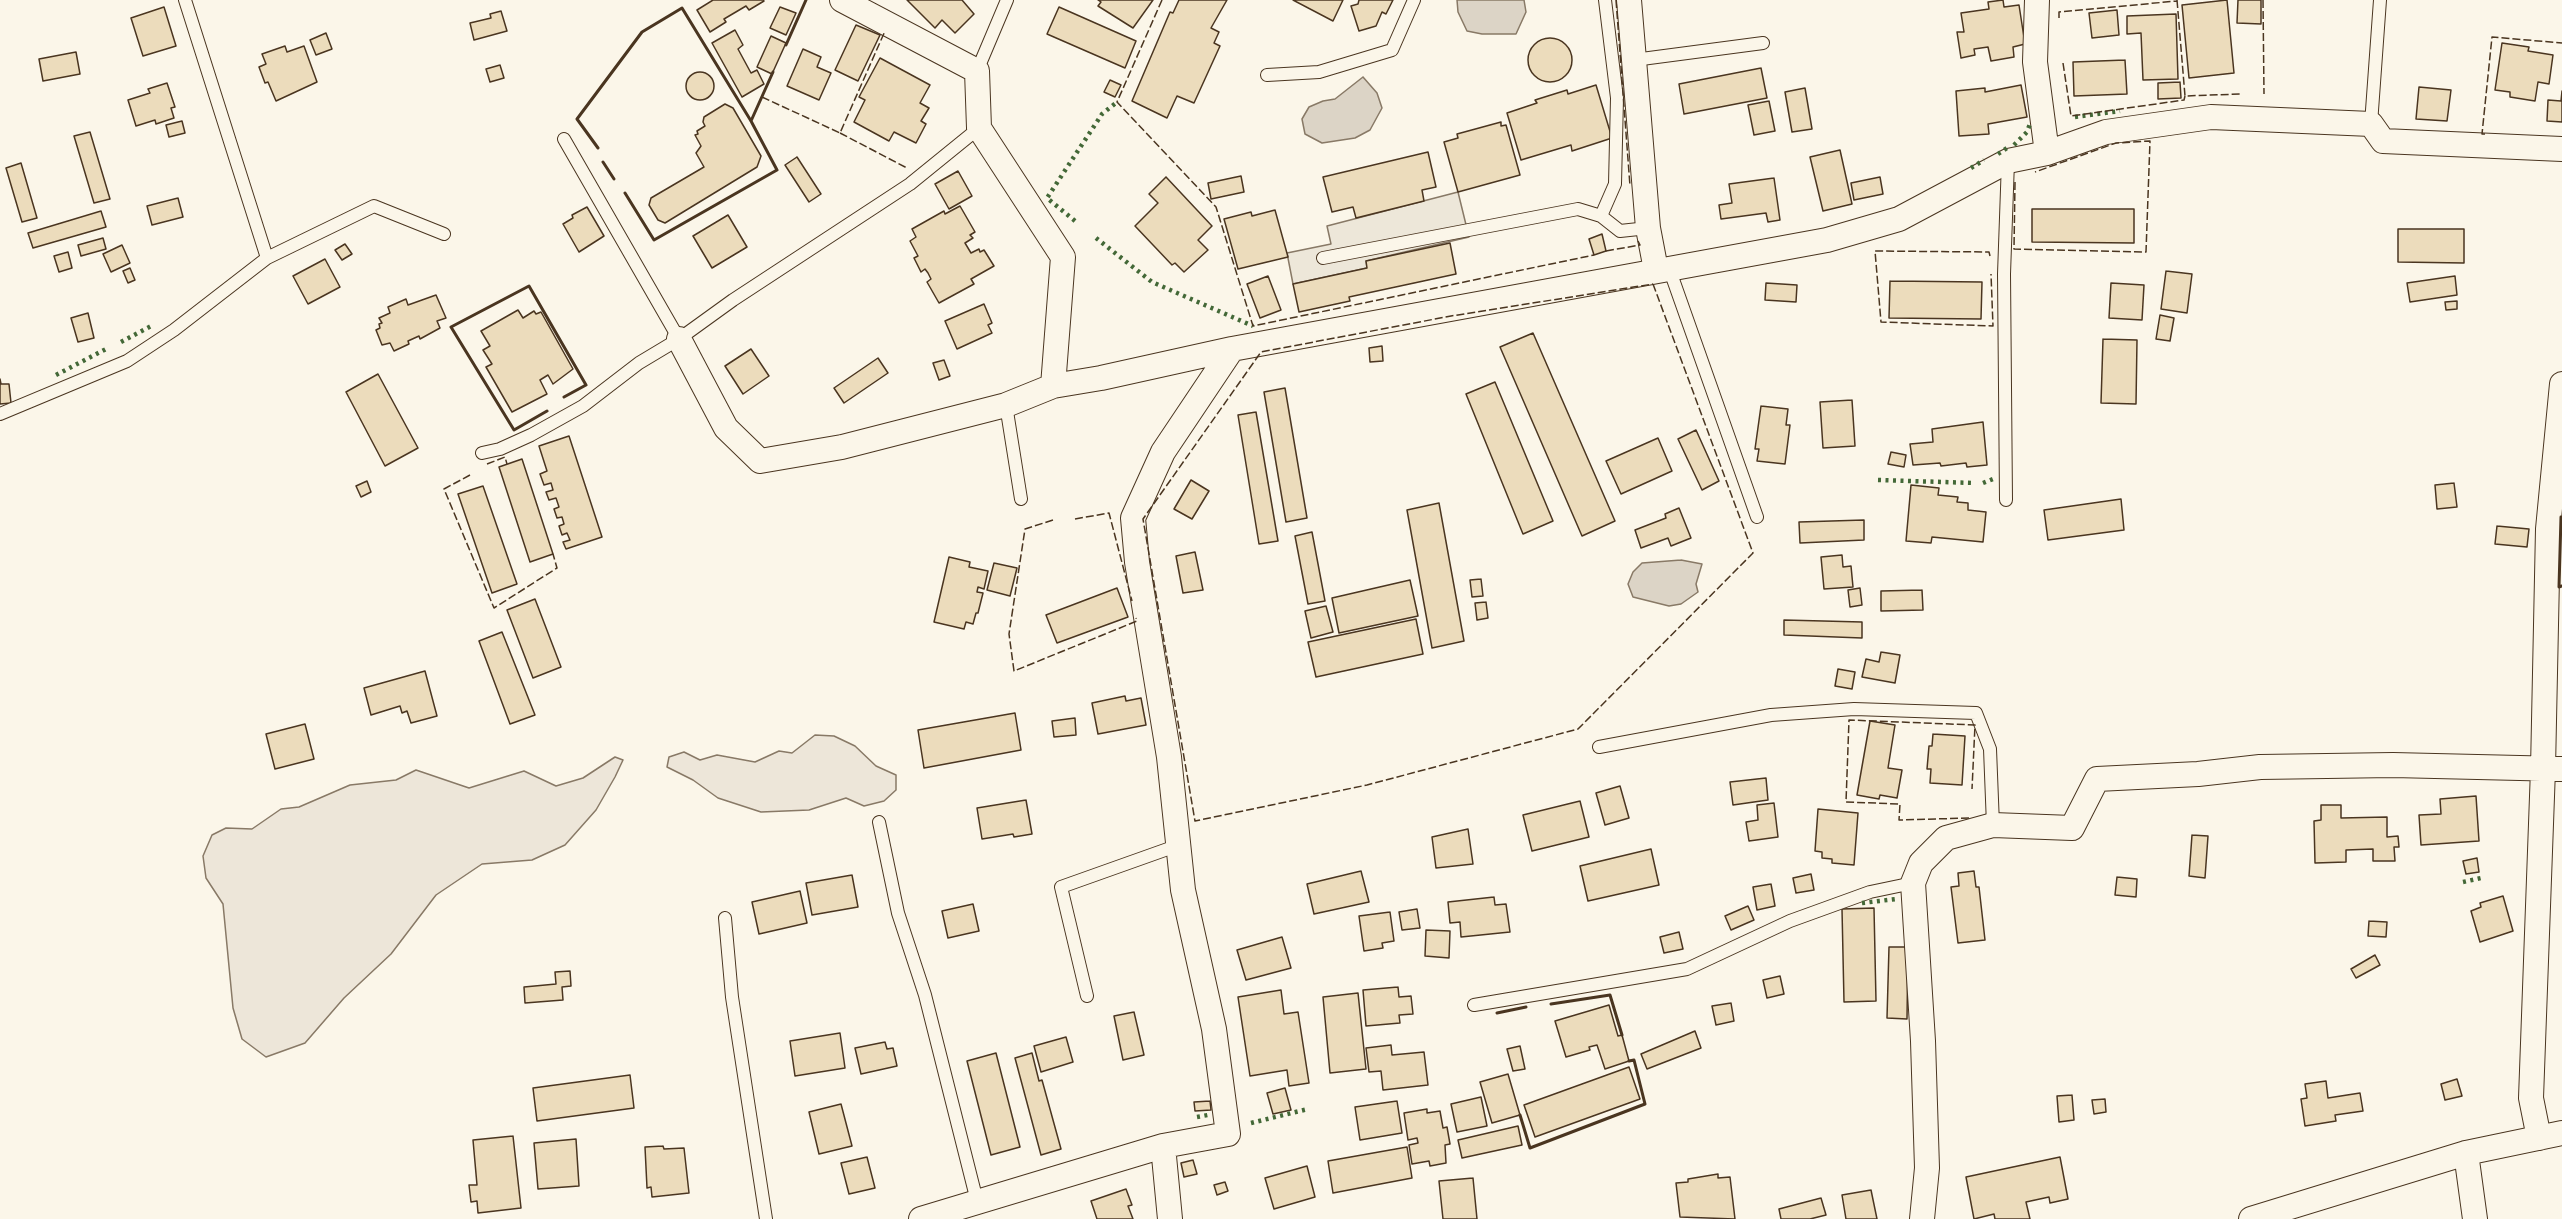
<!DOCTYPE html>
<style>
body{margin:0}
canvas{display:block;background:#fbf6e9}
</style>
<canvas width="2562" height="1219"></canvas>
<script>
const context = document.querySelector('canvas').getContext('2d');
context.lineJoin = 'round';
function paint(path, color) { context.fillStyle = color; context.fill(path, 'evenodd'); }
const poly = rows => new Path2D(rows.map(r => 'M' + r).join(''));
function stroke(path, color, width, dash) { context.strokeStyle = color; context.lineWidth = width; context.lineCap = dash ? 'butt' : 'round'; context.setLineDash(dash || []); context.stroke(path); }
const green = poly([
 [815,735,834,736,855,746,876,766,896,775,896,790,884,801,864,806,846,798,809,810,761,812,718,798,693,780,667,767,669,757,684,752,700,760,717,755,755,762,779,751,792,753,815,735],
 [615,757,623,760,615,777,596,810,565,845,532,860,482,864,436,895,391,954,344,998,305,1043,266,1057,242,1039,233,1008,223,904,206,878,203,856,212,835,226,828,252,829,281,809,299,807,350,785,396,780,416,770,469,788,524,771,556,786,583,778,615,757]
]);
paint(green, '#ede6d9');
stroke(green, '#887966', 1.5);
const parking = poly([
 [1458,192,1469,237,1366,261,1367,268,1293,284,1287,253,1331,244,1327,226,1458,192]
]);
paint(parking, '#ede7d9');
stroke(parking, '#887966', 1.5);
const water = poly([
 [1457,0,1524,0,1526,12,1516,34,1482,34,1467,31,1458,12,1457,0],
 [1363,77,1377,93,1382,108,1370,130,1355,138,1322,143,1305,134,1302,119,1309,107,1323,101,1335,99,1363,77],
 [1681,560,1702,564,1696,584,1698,592,1681,604,1669,606,1633,597,1628,584,1633,572,1642,563,1681,560]
]);
paint(water, '#dcd4c6');
stroke(water, '#887966', 1.5);
const building = poly([
 [713,0,763,0,764,1,749,10,746,6,724,19,726,22,710,32,697,10,713,0],
 [907,0,962,0,974,14,955,33,942,20,935,28,907,0],
 [1098,0,1153,0,1133,28,1098,6,1101,2,1098,0],
 [1179,0,1227,0,1211,28,1219,32,1214,43,1220,46,1194,103,1177,96,1167,118,1132,101,1170,12,1173,13,1179,0],
 [1293,0,1343,0,1333,21,1293,0],
 [1359,0,1393,0,1386,14,1382,12,1376,26,1359,31,1351,6,1358,4,1359,0],
 [2003,0,2004,7,2019,5,2025,44,2013,47,2014,57,1991,61,1988,47,1974,49,1975,55,1961,58,1957,32,1964,32,1961,13,1989,9,1988,2,2003,0],
 [2227,0,2234,73,2189,78,2182,5,2227,0],
 [2238,0,2261,0,2261,24,2237,23,2238,0],
 [164,7,176,46,143,56,131,18,164,7],
 [780,7,796,13,786,35,770,28,780,7],
 [1059,7,1136,41,1125,68,1047,34,1059,7],
 [2117,10,2119,35,2092,38,2089,13,2117,10],
 [501,11,507,31,474,40,470,23,491,18,490,14,501,11],
 [2176,14,2178,79,2143,80,2141,33,2127,34,2127,16,2176,14],
 [856,25,880,35,858,81,835,70,856,25],
 [735,30,743,45,738,49,751,73,757,70,764,84,742,97,712,43,735,30],
 [326,33,332,49,316,55,310,40,326,33],
 [771,36,786,43,772,74,757,67,771,36],
 '1528 60a22 22 0 1 1 44 0a22 22 0 1 1-44 0Z',
 [2502,43,2529,47,2528,51,2553,55,2549,84,2538,82,2535,101,2510,97,2510,92,2495,90,2502,43],
 [285,46,287,52,304,46,317,82,276,101,268,82,265,83,259,67,266,64,262,54,285,46],
 [803,49,821,57,817,67,831,73,819,100,787,86,803,49],
 [76,52,80,74,43,81,39,59,76,52],
 [880,58,930,85,920,103,929,108,921,121,926,124,916,143,894,132,889,141,854,122,865,100,859,97,880,58],
 [2125,60,2127,94,2074,96,2073,62,2125,60],
 [500,65,504,78,490,82,486,69,500,65],
 [1761,68,1767,98,1684,114,1679,84,1761,68],
 '686 86a14 14 0 1 1 28 0a14 14 0 1 1-28 0Z',
 [1110,80,1121,85,1115,97,1104,92,1110,80],
 [2180,82,2181,98,2158,99,2158,83,2180,82],
 [167,83,175,107,171,108,174,118,156,124,155,120,136,126,128,100,150,93,148,89,167,83],
 [1596,85,1612,138,1572,151,1571,145,1521,160,1507,113,1537,103,1535,100,1567,90,1568,94,1596,85],
 [2021,85,2027,117,1988,124,1989,134,1959,136,1956,91,1985,88,1985,92,2021,85],
 [2419,87,2451,90,2447,121,2416,119,2419,87],
 [1805,88,1812,129,1792,132,1785,92,1805,88],
 [2562,91,2562,122,2547,121,2548,100,2561,101,2562,91],
 [1769,101,1775,131,1754,135,1748,105,1769,101],
 [725,104,733,108,761,156,757,167,665,223,658,220,649,205,651,198,704,167,696,153,701,146,695,135,698,134,697,131,705,126,703,122,704,117,725,104],
 [182,121,185,133,169,137,166,125,182,121],
 [1501,122,1501,126,1506,125,1520,175,1458,192,1444,142,1458,138,1457,134,1501,122],
 [90,132,110,199,94,203,74,136,90,132],
 [1840,150,1852,204,1823,211,1810,157,1840,150],
 [1428,152,1436,187,1422,190,1424,201,1356,218,1353,207,1332,212,1323,177,1428,152],
 [797,157,821,194,809,202,785,165,797,157],
 [21,163,37,218,22,222,6,168,21,163],
 [958,171,972,196,949,209,935,184,958,171],
 [1241,176,1244,192,1211,199,1208,183,1241,176],
 [1166,177,1212,226,1198,240,1208,250,1184,272,1175,263,1172,265,1135,226,1158,203,1149,194,1166,177],
 [1880,177,1883,194,1854,200,1851,183,1880,177],
 [1774,178,1780,220,1768,222,1766,213,1721,219,1719,205,1732,203,1729,184,1774,178],
 [178,198,183,217,152,225,147,206,178,198],
 [960,206,975,232,970,235,973,238,965,243,971,253,979,249,980,252,984,250,994,266,971,279,974,284,939,303,927,282,931,279,928,273,925,269,921,272,914,258,918,256,910,241,916,237,912,229,944,211,945,214,960,206],
 [587,207,604,236,579,252,563,224,573,218,572,215,587,207],
 [2032,209,2134,209,2134,243,2032,242,2032,209],
 [1275,210,1288,257,1238,269,1224,219,1251,212,1252,216,1275,210],
 [101,211,106,227,33,248,28,233,101,211],
 [728,215,747,247,712,268,693,236,728,215],
 [2398,229,2464,229,2464,263,2398,262,2398,229],
 [1602,234,1606,251,1594,255,1589,239,1602,234],
 [103,238,106,249,81,256,78,245,103,238],
 [1450,243,1456,274,1349,297,1350,301,1299,312,1293,284,1367,268,1366,261,1450,243],
 [345,244,352,254,342,260,335,250,345,244],
 [122,245,130,263,111,272,103,254,122,245],
 [68,252,72,268,59,272,54,256,68,252],
 [325,259,340,287,308,304,293,276,325,259],
 [130,268,135,280,128,283,123,271,130,268],
 [2166,271,2192,274,2187,313,2161,309,2166,271],
 [1268,276,1281,310,1260,318,1247,284,1268,276],
 [2455,276,2457,295,2410,302,2407,283,2455,276],
 [1890,281,1982,282,1981,319,1889,318,1890,281],
 [1766,283,1797,285,1796,302,1765,300,1766,283],
 [2111,283,2144,285,2142,320,2109,318,2111,283],
 [436,295,446,318,437,321,440,328,420,339,419,336,408,341,409,344,394,351,390,343,382,345,376,330,380,328,379,324,382,323,379,318,390,313,388,307,406,299,408,305,436,295],
 [2457,301,2457,309,2446,310,2445,302,2457,301],
 [984,304,992,323,988,325,992,333,957,349,945,321,984,304],
 [518,310,523,318,534,311,536,314,541,312,573,369,553,384,548,375,540,380,547,394,512,412,486,367,492,364,483,350,490,346,481,331,518,310],
 [88,313,94,338,78,342,71,318,88,313],
 [2160,315,2174,318,2170,341,2156,339,2160,315],
 [1533,333,1615,521,1582,536,1500,347,1533,333],
 [2103,339,2137,340,2136,404,2101,403,2103,339],
 [1382,346,1383,361,1370,362,1369,348,1382,346],
 [751,349,769,376,743,394,725,366,751,349],
 [878,358,888,373,844,403,834,388,878,358],
 [944,360,950,376,939,380,933,363,944,360],
 [378,374,418,448,385,466,346,392,378,374],
 [0,379,1,384,9,384,11,403,0,404,0,379],
 [1495,382,1553,521,1523,534,1466,394,1495,382],
 [1285,388,1307,518,1286,522,1264,392,1285,388],
 [1852,400,1855,446,1823,448,1820,402,1852,400],
 [1761,406,1788,409,1786,425,1790,425,1785,464,1757,461,1759,449,1755,449,1761,406],
 [1256,412,1278,541,1259,544,1238,415,1256,412],
 [1983,422,1987,465,1967,467,1966,463,1941,466,1940,463,1913,465,1910,444,1933,442,1932,429,1983,422],
 [1696,430,1719,481,1702,490,1678,439,1696,430],
 [569,436,602,537,566,549,563,542,570,540,567,533,562,535,559,526,564,524,562,517,557,518,554,509,559,507,556,498,549,500,546,492,553,490,551,483,544,485,540,474,547,471,539,446,569,436],
 [1658,438,1672,471,1621,494,1606,461,1658,438],
 [1891,452,1906,455,1904,467,1888,464,1891,452],
 [522,459,553,554,530,562,499,467,522,459],
 [1191,480,1209,491,1192,519,1174,509,1191,480],
 [367,481,371,492,361,497,356,486,367,481],
 [2454,483,2457,507,2437,509,2435,485,2454,483],
 [1911,485,1939,488,1938,495,1958,497,1957,502,1968,503,1968,510,1986,512,1983,542,1932,537,1931,543,1906,541,1911,485],
 [483,486,517,584,492,593,458,494,483,486],
 [2121,499,2124,530,2048,540,2044,510,2121,499],
 [1439,503,1464,641,1432,648,1407,510,1439,503],
 [1679,508,1691,538,1671,546,1668,538,1641,548,1635,530,1666,518,1665,514,1679,508],
 [1864,520,1864,540,1800,543,1799,522,1864,520],
 [2497,526,2529,529,2527,547,2495,544,2497,526],
 [1312,532,1325,601,1308,604,1295,536,1312,532],
 [1195,552,1203,590,1183,593,1176,556,1195,552],
 [1842,555,1843,567,1851,566,1853,587,1824,589,1821,557,1842,555],
 [949,557,970,562,969,567,988,571,984,589,978,587,977,592,983,593,978,613,976,613,973,624,966,622,964,629,934,622,949,557],
 [994,563,1017,568,1010,596,987,590,994,563],
 [1481,579,1483,596,1472,597,1470,580,1481,579],
 [1410,580,1418,616,1339,633,1332,598,1410,580],
 [1117,588,1128,617,1057,643,1046,615,1117,588],
 [1860,588,1862,605,1850,607,1848,590,1860,588],
 [1922,590,1923,610,1881,611,1881,591,1922,590],
 [535,599,561,667,533,678,507,610,535,599],
 [1486,602,1488,618,1477,620,1475,603,1486,602],
 [1326,606,1333,632,1311,638,1305,611,1326,606],
 [1416,619,1423,654,1316,677,1308,642,1416,619],
 [1784,620,1862,622,1862,638,1784,635,1784,620],
 [502,632,535,715,510,724,479,641,502,632],
 [1881,652,1900,655,1895,683,1862,677,1866,659,1879,662,1881,652],
 [1838,669,1855,672,1852,689,1835,686,1838,669],
 [425,671,437,716,411,723,407,711,402,713,400,706,371,715,364,688,425,671],
 [1125,696,1126,701,1141,698,1146,725,1098,734,1092,703,1125,696],
 [1015,713,1021,750,924,768,918,730,1015,713],
 [1075,718,1076,735,1054,737,1052,721,1075,718],
 [1870,721,1895,725,1888,768,1902,770,1897,798,1880,795,1879,799,1857,795,1870,721],
 [305,724,314,759,275,769,266,734,305,724],
 [1933,734,1965,736,1962,785,1930,783,1931,769,1927,769,1929,746,1932,746,1933,734],
 [1766,778,1768,800,1733,805,1730,782,1766,778],
 [1620,786,1629,818,1605,825,1596,793,1620,786],
 [2476,796,2479,841,2421,845,2419,815,2441,814,2440,799,2476,796],
 [1026,800,1032,834,1014,837,1013,834,982,839,977,808,1026,800],
 [1580,801,1589,837,1532,851,1523,815,1580,801],
 [1774,803,1778,837,1749,841,1746,822,1758,820,1757,805,1774,803],
 [2321,805,2341,805,2341,818,2387,817,2387,837,2398,836,2399,847,2394,847,2395,861,2373,861,2373,849,2346,850,2346,862,2315,863,2314,821,2321,820,2321,805],
 [1818,809,1858,813,1854,865,1832,863,1832,859,1822,858,1822,852,1815,851,1818,809],
 [1468,829,1473,864,1436,868,1432,837,1468,829],
 [2192,835,2208,836,2205,878,2189,876,2192,835],
 [1651,849,1659,885,1588,901,1580,866,1651,849],
 [2477,858,2479,872,2466,874,2463,861,2477,858],
 [1361,871,1369,902,1314,914,1307,884,1361,871],
 [1974,871,1976,887,1979,887,1985,940,1958,943,1951,887,1959,886,1958,873,1974,871],
 [1811,874,1814,890,1796,893,1793,878,1811,874],
 [852,875,858,907,812,915,806,883,852,875],
 [2117,877,2137,879,2136,897,2115,895,2117,877],
 [1771,884,1775,906,1757,910,1753,887,1771,884],
 [800,891,807,923,759,934,752,902,800,891],
 [2503,896,2513,931,2480,942,2471,911,2481,907,2480,903,2503,896],
 [1494,897,1495,905,1506,904,1510,932,1461,937,1460,922,1450,923,1448,902,1494,897],
 [973,904,979,931,948,938,942,911,973,904],
 [1748,906,1754,920,1731,930,1725,916,1748,906],
 [1874,908,1876,1001,1844,1002,1842,909,1874,908],
 [1417,909,1420,928,1402,930,1399,912,1417,909],
 [1390,912,1394,941,1382,943,1383,948,1364,951,1359,916,1390,912],
 [2369,921,2387,922,2386,937,2368,936,2369,921],
 [1426,930,1450,931,1449,958,1425,956,1426,930],
 [1679,932,1683,949,1664,953,1660,937,1679,932],
 [1282,937,1291,968,1246,980,1237,950,1282,937],
 [1889,947,1908,947,1907,1019,1887,1018,1889,947],
 [2375,955,2380,965,2356,978,2351,969,2375,955],
 [570,971,571,986,562,987,563,1000,525,1003,524,987,556,984,555,972,570,971],
 [1780,976,1784,994,1767,998,1763,980,1780,976],
 [1398,987,1399,997,1411,996,1413,1014,1399,1015,1400,1023,1366,1026,1363,990,1398,987],
 [1281,990,1284,1014,1298,1012,1309,1083,1289,1086,1287,1070,1250,1076,1238,997,1281,990],
 [1358,993,1366,1069,1330,1073,1323,997,1358,993],
 [1731,1003,1734,1021,1716,1025,1712,1006,1731,1003],
 [1609,1005,1618,1036,1622,1035,1629,1061,1605,1069,1597,1045,1589,1047,1590,1050,1566,1057,1555,1021,1609,1005],
 [1134,1012,1144,1055,1123,1060,1114,1016,1134,1012],
 [1695,1031,1701,1048,1647,1069,1641,1054,1695,1031],
 [840,1033,845,1068,795,1076,790,1041,840,1033],
 [1066,1037,1073,1062,1041,1072,1034,1046,1066,1037],
 [885,1042,887,1049,893,1048,897,1066,861,1074,855,1048,885,1042],
 [1391,1045,1392,1055,1424,1052,1428,1085,1383,1090,1381,1071,1369,1072,1366,1048,1391,1045],
 [1520,1046,1525,1069,1513,1071,1507,1049,1520,1046],
 [996,1053,1020,1147,991,1155,967,1061,996,1053],
 [1032,1053,1039,1081,1042,1080,1061,1149,1041,1155,1015,1058,1032,1053],
 [1629,1067,1640,1099,1535,1137,1524,1105,1629,1067],
 [1508,1074,1520,1115,1492,1123,1480,1082,1508,1074],
 [630,1075,634,1108,537,1121,533,1088,630,1075],
 [2457,1079,2462,1096,2445,1100,2441,1084,2457,1079],
 [2326,1081,2328,1098,2360,1093,2363,1111,2335,1115,2336,1121,2305,1126,2301,1099,2307,1098,2305,1084,2326,1081],
 [1285,1088,1291,1110,1273,1114,1267,1093,1285,1088],
 [2072,1095,2074,1120,2059,1122,2057,1096,2072,1095],
 [1481,1097,1487,1126,1457,1132,1451,1104,1481,1097],
 [2105,1099,2106,1112,2094,1114,2092,1100,2105,1099],
 [1210,1101,1211,1110,1195,1111,1194,1102,1210,1101],
 [1397,1101,1402,1133,1360,1140,1355,1107,1397,1101],
 [841,1104,852,1146,819,1154,809,1112,841,1104],
 [1427,1109,1427,1113,1440,1111,1443,1128,1447,1127,1450,1144,1445,1145,1446,1163,1430,1166,1429,1161,1412,1164,1409,1145,1418,1143,1417,1138,1408,1140,1404,1113,1427,1109],
 [1518,1126,1522,1145,1462,1158,1458,1140,1518,1126],
 [513,1136,521,1208,478,1213,477,1201,471,1202,469,1185,477,1185,473,1140,513,1136],
 [576,1139,579,1186,538,1189,534,1143,576,1139],
 [663,1146,664,1149,684,1148,689,1193,652,1197,651,1187,647,1188,645,1147,663,1146],
 [1407,1147,1412,1178,1333,1193,1328,1161,1407,1147],
 [867,1157,875,1188,849,1194,841,1163,867,1157],
 [2060,1157,2068,1199,2050,1203,2049,1197,2026,1202,2030,1219,1995,1219,1994,1214,1974,1219,1966,1177,2060,1157],
 [1193,1160,1197,1174,1184,1177,1181,1163,1193,1160],
 [1307,1166,1315,1197,1274,1209,1265,1178,1307,1166],
 [1718,1174,1718,1178,1730,1177,1735,1219,1680,1217,1676,1183,1688,1182,1688,1179,1718,1174],
 [1473,1178,1477,1219,1443,1219,1439,1181,1473,1178],
 [1225,1182,1228,1191,1217,1195,1214,1185,1225,1182],
 [1126,1189,1132,1205,1128,1206,1133,1219,1097,1219,1091,1201,1126,1189],
 [1871,1190,1877,1219,1846,1219,1842,1195,1871,1190],
 [1821,1198,1826,1215,1810,1219,1781,1219,1779,1209,1821,1198]
]);
paint(building, '#ecdcbc');
stroke(building, '#4a3520', 1.5);
const service = poly([
 [185,0,267,258],
 [1634,60,1763,43],
 [977,71,1007,0],
 [1267,75,1319,72,1392,50,1414,0],
 [2371,124,2380,0],
 [564,139,679,339],
 [1601,216,1615,184,1617,98,1605,0],
 [1323,258,1578,209,1601,216,1620,231,1648,228],
 [1669,268,1757,517],
 [1006,405,1021,499],
 [0,414,127,361,174,330,267,258,374,206,444,234],
 [482,453,500,449,531,435,583,406,639,363,679,339,733,300,910,184,979,128],
 [2006,500,2004,274,2008,161],
 [1599,747,1771,715,1854,709,1976,713,1990,749,1993,825],
 [879,822,898,913,925,995,977,1201],
 [725,918,732,997,766,1219],
 [1087,996,1061,887,1179,845],
 [1474,1005,1687,969,1790,921,1870,892,1913,883]
]);
const minor = poly([
 [842,0,977,71,979,128,1063,257,1053,386],
 [1629,0,1648,228,1656,270],
 [2037,0,2035,62,2047,153],
 [679,339,726,428,760,461,842,447,1006,405,1053,386,1101,378,1232,349,1827,240,1899,219,2008,161,2047,153,2106,132,2211,117,2371,124,2383,141,2562,149],
 [2539,1138,2531,1098,2543,769,2548,529,2562,384],
 [1163,1146,1170,1219],
 [2466,1153,2475,1219],
 [921,1219,1163,1146,1228,1134,1214,1029,1183,890,1169,757,1137,562,1133,518,1163,452,1232,349],
 [1922,1219,1927,1168,1923,1041,1913,883,1921,863,1946,838,1993,825,2072,828,2097,779,2198,774,2260,767,2393,765,2562,769],
 [2251,1219,2466,1153,2562,1133]
]);
stroke(service, '#4a3520', 14);
stroke(minor, '#4a3520', 26);
stroke(service, '#fbf6e9', 12);
stroke(minor, '#fbf6e9', 24);
stroke(poly([
 [2075,117,2120,111],
 [2014,145,2027,132,2031,121],
 [1998,154,2007,148],
 [1971,168,1984,160],
 [1075,221,1047,198,1102,114,1117,102],
 [1096,238,1152,282,1253,326],
 [121,342,153,325],
 [56,375,106,349],
 [1878,480,1975,483],
 [1983,483,1993,479],
 [2463,882,2481,878],
 [1862,903,1896,899],
 [1197,1117,1208,1115],
 [1251,1123,1308,1109]
]), '#436837', 4.5, [3, 4.5]);
stroke(poly([
 [1162,0,1117,102,1216,207,1253,326,1594,255],
 [1616,0,1630,186],
 [2177,0,2185,96,2240,94],
 [2263,0,2264,94],
 [2059,18,2059,12,2177,1],
 [2063,63,2071,116,2184,100,2185,96],
 [762,97,840,133,885,31],
 [840,133,907,168],
 [2485,134,2482,134,2492,37,2562,43],
 [2015,182,2014,249,2146,252,2150,141,2116,143,2035,172],
 [1606,251,1640,245,1638,241],
 [1990,256,1989,252,1875,251,1881,322,1993,326,1991,274],
 [1653,284,1753,553,1578,729,1367,785,1195,821,1143,519,1261,352,1451,316,1653,284],
 [487,464,505,457,507,464],
 [470,475,444,489,494,608,557,568,553,554],
 [1075,519,1109,513,1132,601],
 [1053,520,1025,529,1009,634,1014,671,1137,621,1136,618],
 [1969,818,1899,820,1900,804,1846,802,1849,720,1975,725,1972,789]
]), '#4a3520', 1.5, [8, 3]);
stroke(poly([
 [786,45,806,0],
 [751,121,773,72],
 [598,148,577,119,642,32,682,8,751,121,777,170,654,240,625,193],
 [603,162,614,179],
 [547,411,514,430,451,327,529,286,586,385,564,397],
 [2561,517,2559,587,2562,586],
 [1551,1004,1610,995,1622,1035],
 [1497,1013,1526,1007],
 [1520,1115,1530,1148,1645,1104,1634,1060,1629,1061]
]), '#4a3520', 3);
</script>
